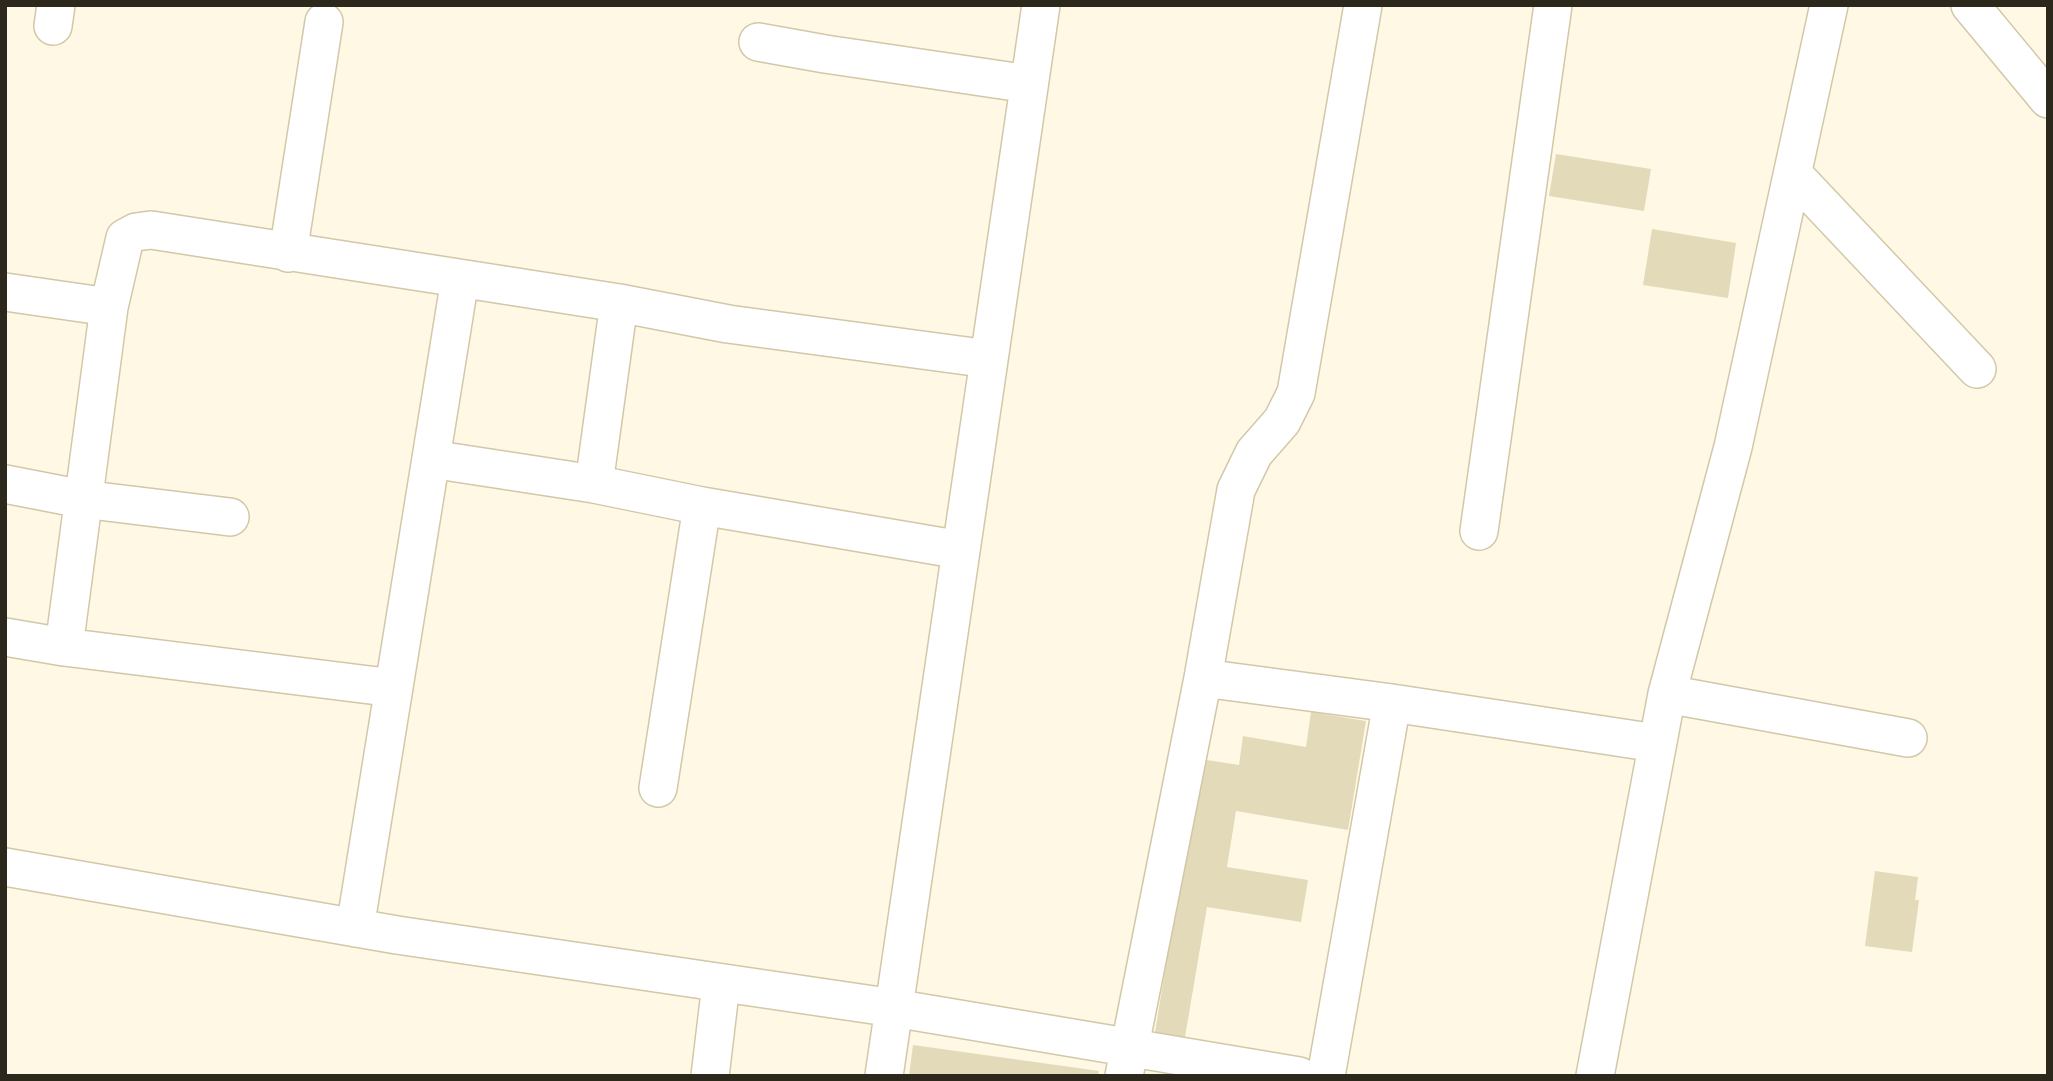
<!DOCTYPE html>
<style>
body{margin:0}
#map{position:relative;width:2053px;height:1081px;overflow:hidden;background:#fef8e5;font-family:"Titillium Web",sans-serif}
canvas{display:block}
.frame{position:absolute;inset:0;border:7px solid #2c281c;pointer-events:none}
</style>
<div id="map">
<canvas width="2053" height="1081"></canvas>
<div class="frame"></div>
</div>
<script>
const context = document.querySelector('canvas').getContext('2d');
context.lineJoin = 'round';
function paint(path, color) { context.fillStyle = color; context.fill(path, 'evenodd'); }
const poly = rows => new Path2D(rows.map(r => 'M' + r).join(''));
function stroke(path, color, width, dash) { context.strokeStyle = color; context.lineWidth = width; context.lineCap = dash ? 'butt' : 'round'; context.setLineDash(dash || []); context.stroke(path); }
paint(poly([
 [1556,154,1651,169,1644,211,1549,196],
 [1652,229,1736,243,1728,298,1643,285],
 [1311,712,1366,721,1348,830,1236,811,1227,867,1308,880,1301,922,1207,907,1185,1037,1155,1032,1200,759,1239,765,1243,736,1306,747],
 [1875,871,1918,877,1915,900,1919,900,1912,952,1865,946],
 [913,1045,1099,1071,1098,1076,909,1076]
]), '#e3daba');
const minor = poly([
 [1970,5,2048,99],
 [53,26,56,5],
 [758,42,825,54,1029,84],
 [1793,174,1977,369],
 [288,253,324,22],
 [5,292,109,307],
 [431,459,594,484,702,506,961,550],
 [5,484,82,499,230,517],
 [594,484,619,303],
 [1479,531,1553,5],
 [5,637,64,647,394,688],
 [64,647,109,307,125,238,136,232,151,230,619,303,728,324,989,359],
 [1203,678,1236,490,1254,453,1282,421,1296,393,1363,5],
 [1667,694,1908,738],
 [658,788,702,506],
 [5,867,397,935,894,1008,1299,1076],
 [355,928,460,279],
 [710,1076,721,984],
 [884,1076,1041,5],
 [1124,1076,1203,678,1392,703,1656,743],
 [1326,1076,1392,703],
 [1595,1076,1667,694,1733,447,1829,5]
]);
stroke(minor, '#d2c8a9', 40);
stroke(minor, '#fff', 37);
</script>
